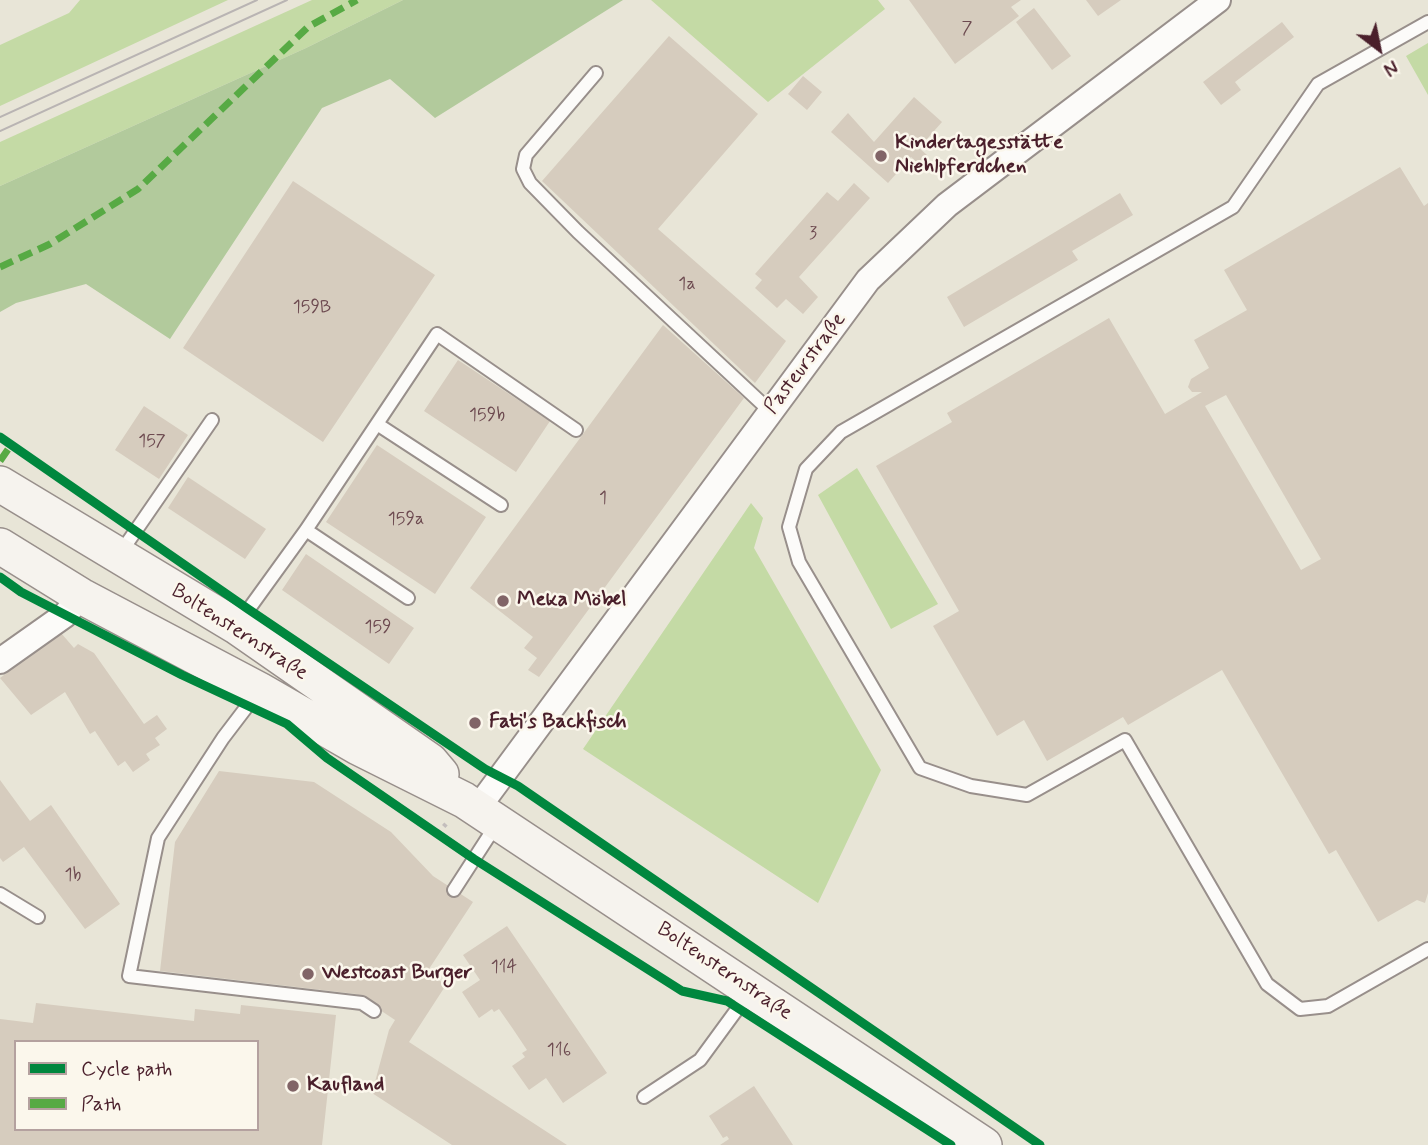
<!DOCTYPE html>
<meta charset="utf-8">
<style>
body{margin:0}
#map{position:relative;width:1428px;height:1145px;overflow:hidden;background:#e8e5d7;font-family:Mynerve,sans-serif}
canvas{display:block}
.legend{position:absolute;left:14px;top:1040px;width:245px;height:91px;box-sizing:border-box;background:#fbf7ec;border:2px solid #b4a19f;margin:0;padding:9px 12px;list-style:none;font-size:21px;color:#4a1f2b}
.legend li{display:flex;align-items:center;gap:14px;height:35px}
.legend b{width:35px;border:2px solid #b4a19f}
.north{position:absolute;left:1344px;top:14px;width:70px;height:70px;-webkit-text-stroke:5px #fbf7ec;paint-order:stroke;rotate:148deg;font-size:19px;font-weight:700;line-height:28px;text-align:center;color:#4a1f2b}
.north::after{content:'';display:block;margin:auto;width:24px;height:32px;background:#4a1f2b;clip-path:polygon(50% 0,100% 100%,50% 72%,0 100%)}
</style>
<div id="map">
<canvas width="1428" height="1145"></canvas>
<ul class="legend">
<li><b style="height:9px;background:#00873e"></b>Cycle path</li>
<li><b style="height:9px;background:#57aa44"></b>Path</li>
</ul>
<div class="north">N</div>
</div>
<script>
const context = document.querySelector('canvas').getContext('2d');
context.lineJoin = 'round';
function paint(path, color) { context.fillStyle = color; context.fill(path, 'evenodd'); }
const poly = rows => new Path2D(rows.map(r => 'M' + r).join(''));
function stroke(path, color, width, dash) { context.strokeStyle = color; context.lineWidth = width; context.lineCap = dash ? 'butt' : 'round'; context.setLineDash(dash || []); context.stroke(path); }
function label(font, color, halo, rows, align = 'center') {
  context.font = font + ' Mynerve,sans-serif'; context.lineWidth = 5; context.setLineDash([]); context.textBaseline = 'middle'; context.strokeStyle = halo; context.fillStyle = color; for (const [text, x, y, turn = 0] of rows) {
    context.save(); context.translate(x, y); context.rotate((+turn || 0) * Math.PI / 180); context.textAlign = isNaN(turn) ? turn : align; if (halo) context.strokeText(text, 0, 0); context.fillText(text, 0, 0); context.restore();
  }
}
paint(poly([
 [80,0,228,0,0,106,0,45,69,13],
 [312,0,403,0,306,48,0,186,0,142],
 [651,0,878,0,885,9,768,102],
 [1428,43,1428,95,1406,56],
 [857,468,938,604,891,629,818,495],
 [751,503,763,518,754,548,881,770,818,903,583,749]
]), '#c4daa5');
paint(poly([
 [403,0,623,0,435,118,390,79,322,108,170,339,86,284,16,303,0,312,0,186,306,48]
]), '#b2ca9c');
paint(poly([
 [909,0,1021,0,1011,7,1019,16,955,64],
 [1086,0,1121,0,1098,16],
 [1034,8,1071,56,1052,70,1016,22],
 [1282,22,1294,37,1235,82,1241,90,1221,105,1203,82],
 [669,36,758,114,658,229,786,341,755,383,542,181],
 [803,76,822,92,807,110,788,94],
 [914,97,942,122,919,148,927,155,919,164,911,157,888,183,831,132,848,113,874,142],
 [1400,167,1424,206,1428,203,1428,893,1425,903,1417,900,1378,922,1336,850,1329,854,1222,670,1128,725,1123,717,1047,761,1024,720,997,736,933,626,959,611,876,466,952,422,947,413,1109,318,1165,414,1202,392,1192,392,1188,387,1191,379,1209,368,1194,340,1247,310,1224,270],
 [1226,395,1321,559,1301,570,1205,406],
 [293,181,435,275,323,442,183,348],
 [854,183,870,198,799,277,818,297,803,314,786,299,777,308,755,288,762,280,755,274,827,192,838,201],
 [1120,193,1133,215,1072,251,1078,260,964,327,947,297],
 [663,325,744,398,539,677,528,670,537,658,524,648,533,637,470,588],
 [458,360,550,421,516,472,424,411],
 [144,406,188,435,159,479,115,450],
 [377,445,486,517,435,594,326,522],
 [188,477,266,529,245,559,168,508],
 [306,554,414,628,389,664,282,590],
 [61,633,74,648,78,644,94,653,144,724,157,715,167,729,155,738,160,745,146,754,150,760,133,772,125,761,118,766,95,731,90,734,65,692,31,715,0,678],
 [219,771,314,782,391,832,433,876,473,902,427,972,446,985,409,1042,567,1145,452,1145,372,1093,389,1030,395,1020,356,994,160,971,175,842],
 [0,780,30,821,51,805,120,904,85,929,24,847,3,862,0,858],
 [507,926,607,1073,563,1103,546,1078,529,1090,512,1066,525,1057,522,1053,527,1050,513,1029,499,1009,494,1012,492,1009,479,1018,462,992,480,980,463,955],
 [36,1003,194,1021,195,1009,240,1014,241,1005,336,1015,322,1145,0,1145,0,1019,33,1023],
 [16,1042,257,1042,257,1129,16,1129],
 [754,1086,793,1145,720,1145,729,1139,727,1136,723,1138,709,1116]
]), '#d6ccbe');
const lane = poly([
 [1428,22,1318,84,1233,207,841,432,806,469,789,527,799,562,920,768,971,786,1027,795,1125,740,1267,984,1300,1009,1328,1006,1428,949],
 [596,73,526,155,523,169,530,183,578,232,771,412],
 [377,424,501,505],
 [306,530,408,598],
 [121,552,212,420],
 [238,624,306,530,437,334,576,430],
 [258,692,223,738,158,838,129,976,362,1003,374,1011],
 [454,890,496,825],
 [0,894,38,917],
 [644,1097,700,1060,749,993]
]);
const street = poly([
 [0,661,65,615,81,596],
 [477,809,868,280,947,205,1218,0]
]);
const secondary = poly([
 [0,484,236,626,430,761,441,774],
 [0,546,81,596,259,690,358,747,464,800,984,1145]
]);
stroke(lane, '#988f8b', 16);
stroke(street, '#988f8b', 28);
stroke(secondary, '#988f8b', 38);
stroke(poly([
 [437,834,446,824]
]), '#c3bdbc', 4.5, [5, 5]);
stroke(lane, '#fcfbf9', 12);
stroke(street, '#fcfbf9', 24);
stroke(secondary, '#f6f3ee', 35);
stroke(poly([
 [0,117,257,0],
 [0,131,287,0]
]), '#b9b4b3', 2);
stroke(poly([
 [0,267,50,244,138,189,308,27,357,0],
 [0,461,11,445]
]), '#57aa44', 7, [14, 7]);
stroke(poly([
 [0,437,248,609,485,769,518,786,1040,1145],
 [0,577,21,592,182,675,287,724,327,758,474,859,682,991,727,1001,951,1145]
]), '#00873e', 9);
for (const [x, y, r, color] of [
 [881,156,7,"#816467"],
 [503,601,7,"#816467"],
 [475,723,7,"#816467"],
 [308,974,7,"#816467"],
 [293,1086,7,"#816467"]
]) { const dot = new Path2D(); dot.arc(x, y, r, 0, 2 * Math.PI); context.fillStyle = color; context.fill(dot); stroke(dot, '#fbf7ec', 2.5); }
label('18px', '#6d4a50', null, [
 ["7",967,29],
 ["3",813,234],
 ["1a",687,285],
 ["159B",312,308],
 ["159b",487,416],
 ["157",152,442],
 ["1",603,499],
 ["159a",406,520],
 ["159",378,628],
 ["1b",73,876],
 ["114",504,968],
 ["116",559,1051]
]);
label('bold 21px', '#4a1f2b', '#fbf7ec', [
 ["Kindertagesstätte",895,144],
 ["Niehlpferdchen",895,168],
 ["Meka Möbel",517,601],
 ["Fati's Backfisch",489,723],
 ["Westcoast Burger",322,974],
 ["Kaufland",307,1086]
], 'left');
label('21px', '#4a1f2b', '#fbf7ec', [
 ["Pasteurstraße",806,364,-53],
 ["Boltensternstraße",239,633,33],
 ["Boltensternstraße",724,972,34]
]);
</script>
